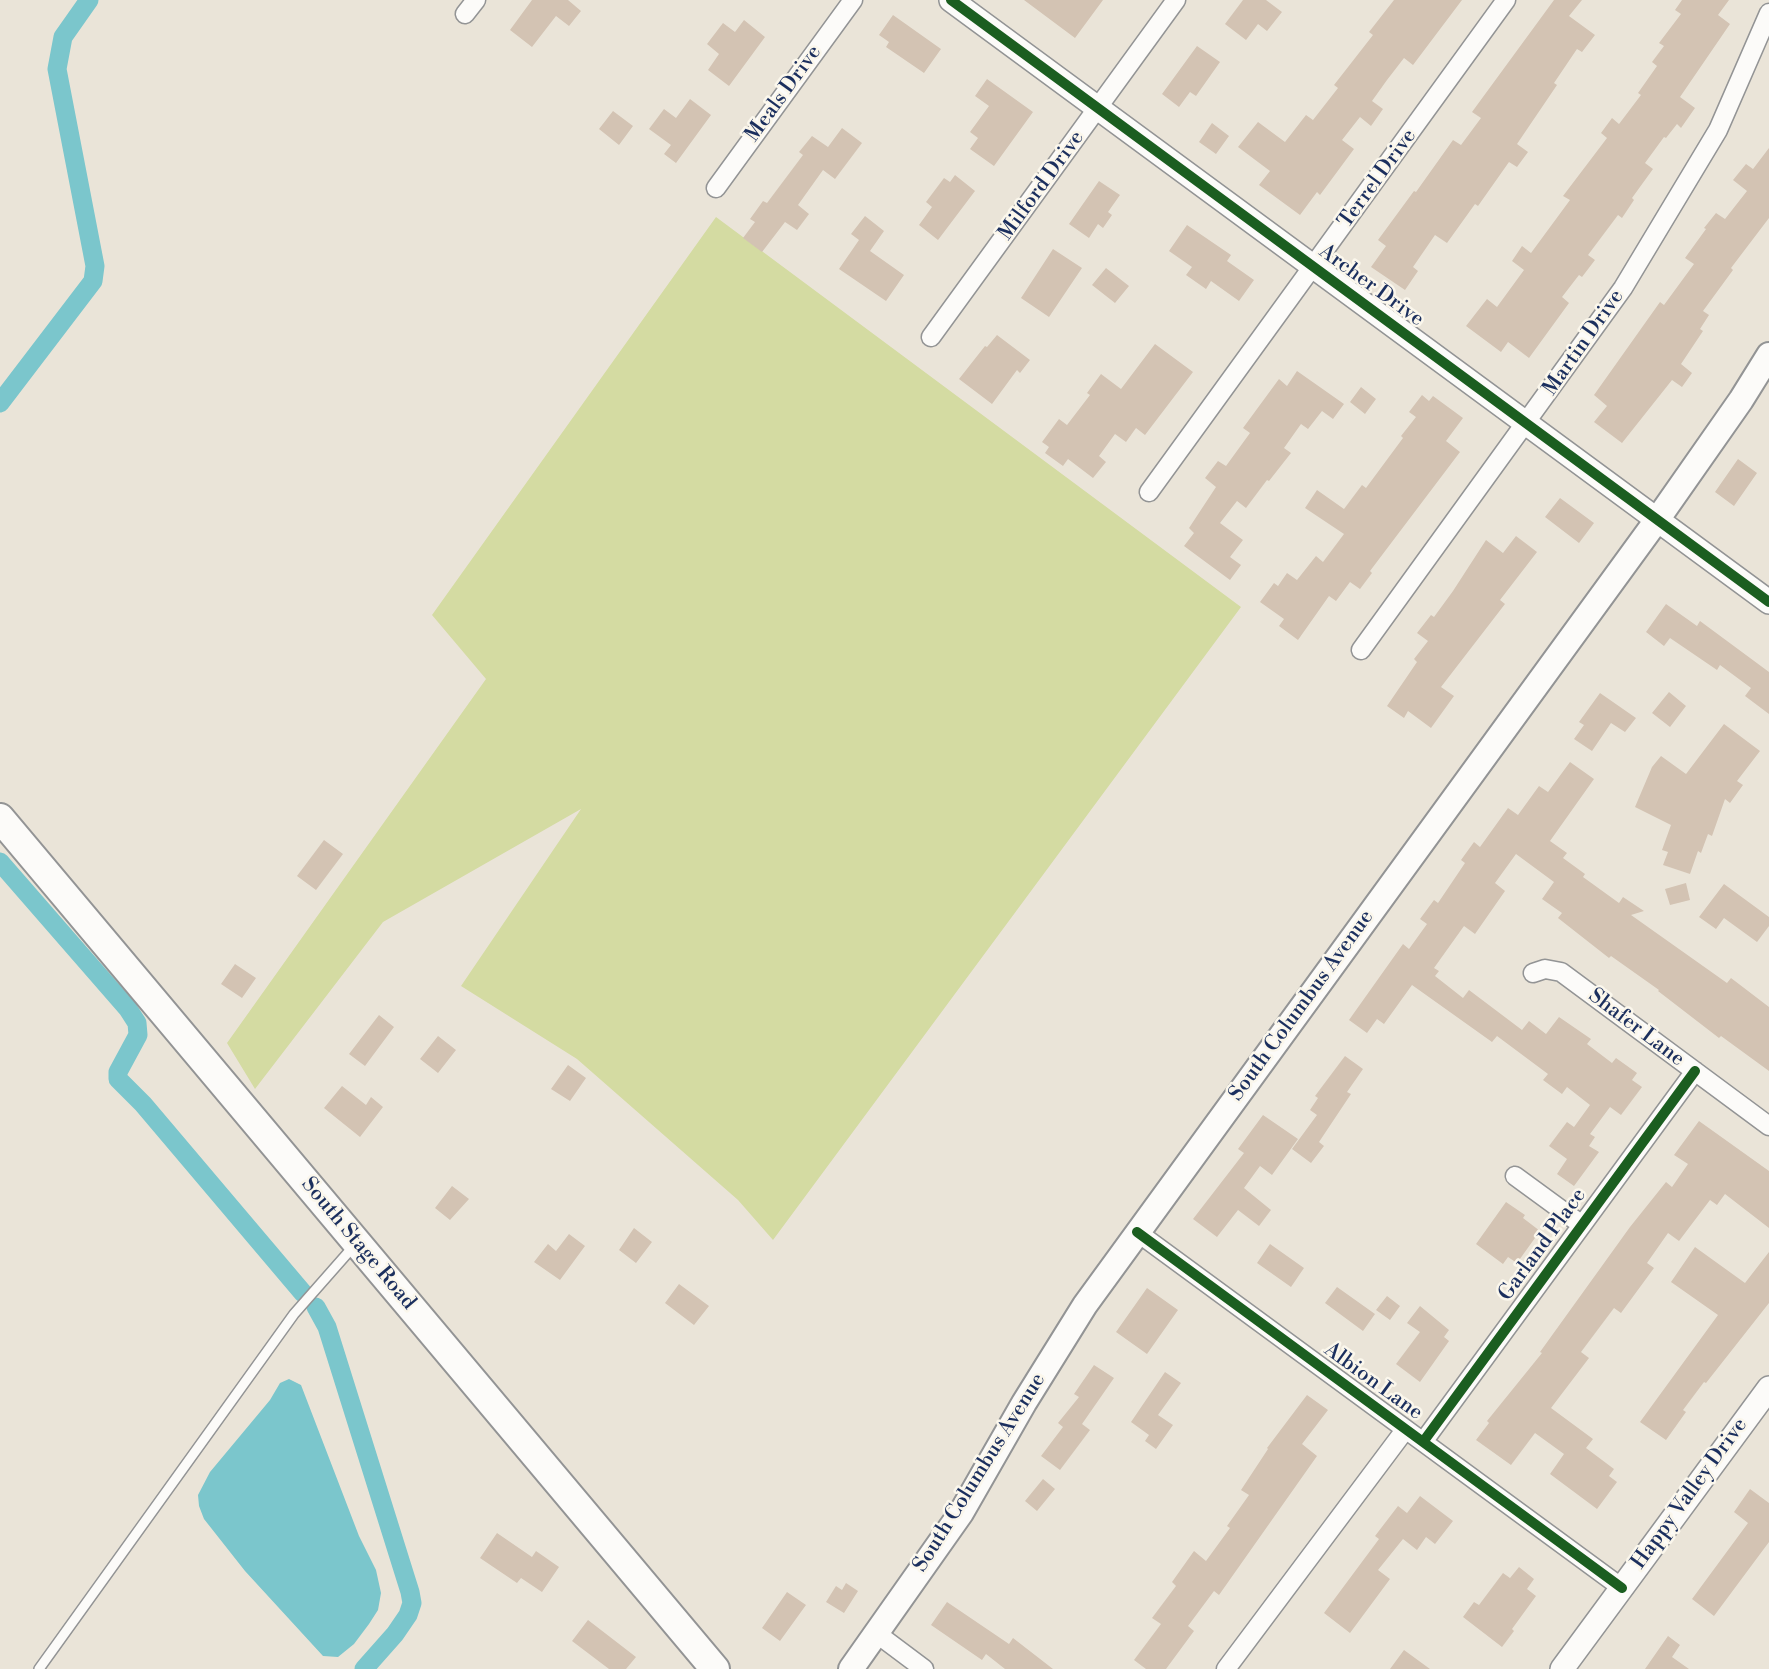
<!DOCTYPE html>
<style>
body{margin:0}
canvas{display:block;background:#eae4d8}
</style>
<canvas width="1769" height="1669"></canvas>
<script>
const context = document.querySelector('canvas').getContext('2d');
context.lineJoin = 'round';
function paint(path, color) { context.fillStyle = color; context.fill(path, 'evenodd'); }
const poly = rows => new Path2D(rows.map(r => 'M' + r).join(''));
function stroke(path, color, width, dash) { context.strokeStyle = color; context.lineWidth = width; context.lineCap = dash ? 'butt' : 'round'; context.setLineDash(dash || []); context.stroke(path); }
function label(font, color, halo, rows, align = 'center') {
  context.font = font + ' "Libre Bodoni",serif'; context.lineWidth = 5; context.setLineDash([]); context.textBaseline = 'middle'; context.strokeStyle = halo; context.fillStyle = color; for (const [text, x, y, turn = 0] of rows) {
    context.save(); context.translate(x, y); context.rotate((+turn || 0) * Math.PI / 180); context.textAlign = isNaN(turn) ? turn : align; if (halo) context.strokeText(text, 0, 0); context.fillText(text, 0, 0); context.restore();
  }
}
paint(poly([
 [716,217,1241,607,773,1240,738,1200,577,1059,461,986,581,809,383,922,255,1089,227,1043,486,679,432,615]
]), '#d4dba2');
paint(poly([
 [289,1379,301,1385,359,1536,376,1570,381,1593,378,1610,369,1624,354,1644,338,1657,323,1656,245,1571,204,1519,199,1506,198,1495,210,1472,270,1400,280,1383]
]), '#7bc6cc');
stroke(poly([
 [0,403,93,281,95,266,57,69,63,37,89,0],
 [0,862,128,1009,137,1023,138,1035,118,1072,118,1079,143,1104,303,1293],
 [316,1307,327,1327,410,1592,412,1603,408,1615,395,1634,364,1669]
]), '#7bc6cc', 19);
paint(poly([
 [532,0,568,0,581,11,569,26,556,16,532,47,510,30],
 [1024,0,1103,0,1075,38],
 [1243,0,1266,0,1282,12,1267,31,1258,24,1246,40,1225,24],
 [1394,0,1462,0,1413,65,1404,58,1387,80,1372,101,1383,109,1371,126,1360,117,1342,140,1354,149,1320,195,1317,192,1300,215,1259,185,1270,171,1238,147,1258,122,1285,142,1306,115,1313,120,1338,88,1334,85,1373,35,1369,32],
 [1554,0,1582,0,1569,16,1595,35,1582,52,1577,49,1554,83,1557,85,1517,144,1528,152,1517,167,1509,162,1478,206,1475,204,1447,243,1435,235,1413,267,1418,271,1405,290,1371,267,1386,246,1378,240,1414,191,1416,192,1453,140,1461,145,1481,118,1472,112],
 [1682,0,1729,0,1718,15,1730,24,1680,97,1695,108,1681,128,1677,124,1666,138,1664,137,1645,163,1653,169,1632,198,1634,200,1622,218,1618,215,1588,255,1595,260,1582,277,1579,275,1562,297,1569,303,1529,358,1508,342,1501,352,1466,326,1487,299,1497,307,1524,270,1512,261,1522,246,1531,253,1570,200,1563,196,1607,138,1601,133,1612,118,1619,124,1641,95,1638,93,1657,66,1652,62,1664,46,1659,43,1681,14,1675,10],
 [893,15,941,49,924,73,886,47,889,42,879,35],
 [744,20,765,37,729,86,708,70,719,54,707,44,723,23,735,32],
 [1197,46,1220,62,1196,96,1190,92,1179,107,1162,94],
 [987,79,1033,112,994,166,970,149,978,138,970,132,989,106,975,96],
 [690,99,711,115,676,163,664,154,671,145,649,129,664,109,676,118],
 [613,111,633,126,619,145,599,129],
 [1212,123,1229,136,1216,154,1199,142],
 [842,128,862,143,835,179,823,170,798,205,809,214,797,230,785,222,762,252,743,238,755,222,750,219,763,201,767,203,803,155,799,152,812,136,828,147],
 [1769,148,1769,218,1731,268,1733,270,1703,311,1709,315,1700,329,1703,331,1681,364,1692,373,1682,387,1672,380,1622,443,1594,422,1607,406,1594,395,1660,302,1664,305,1694,264,1685,258,1706,229,1704,228,1716,213,1725,219,1747,191,1733,180,1746,164,1753,169],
 [955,175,975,191,938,240,919,225,932,207,926,202,944,178,950,182],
 [1099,181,1120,195,1108,212,1112,215,1103,228,1098,224,1089,238,1069,224],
 [865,216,884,231,870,251,904,275,886,301,839,269,859,240,851,234],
 [1187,225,1231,255,1227,261,1254,280,1239,301,1211,281,1206,289,1186,275,1192,267,1169,251],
 [1053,249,1082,268,1049,317,1021,298],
 [1106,268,1129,286,1115,303,1092,285],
 [997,335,1030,360,1020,373,1017,370,992,404,959,379,985,346,987,347],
 [1155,344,1193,372,1145,435,1136,428,1126,442,1115,434,1099,456,1106,462,1093,478,1068,459,1063,466,1045,453,1049,447,1042,442,1059,419,1067,425,1090,395,1087,393,1101,374,1121,389],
 [1297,371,1344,404,1333,419,1322,411,1308,429,1301,424,1284,448,1291,453,1269,481,1267,480,1246,508,1237,501,1220,523,1243,540,1230,557,1241,565,1230,580,1184,546,1194,533,1189,528,1216,487,1205,478,1218,461,1226,466,1250,433,1243,428,1279,379,1287,386],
 [1361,387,1376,399,1365,414,1350,402],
 [1422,395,1429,401,1433,396,1463,418,1446,441,1460,452,1370,571,1372,573,1360,589,1350,582,1336,601,1329,596,1298,640,1279,626,1284,619,1260,602,1274,583,1278,586,1287,573,1297,580,1316,556,1323,562,1344,534,1305,508,1317,490,1344,509,1362,485,1366,488,1403,438,1401,436,1416,417,1409,412],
 [1738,459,1757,473,1734,506,1715,492],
 [1560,498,1594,523,1579,543,1545,517],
 [1516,536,1537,552,1500,600,1505,604,1441,687,1454,696,1431,728,1408,711,1404,718,1387,706,1417,662,1414,659,1428,641,1417,633,1431,615,1434,617,1453,591,1486,540,1503,553],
 [1666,604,1697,626,1700,621,1769,672,1769,714,1745,696,1751,688,1720,665,1717,670,1670,638,1664,646,1646,632],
 [1669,692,1686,706,1670,727,1652,713],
 [1600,693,1636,718,1625,732,1611,723,1592,751,1574,739,1584,725,1579,722],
 [1724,724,1760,751,1737,781,1743,785,1730,803,1725,799,1712,836,1708,834,1701,853,1698,851,1690,874,1663,865,1668,852,1662,850,1671,825,1635,807,1652,767,1661,756,1686,774],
 [1570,762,1594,779,1550,841,1567,853,1563,858,1585,874,1583,877,1619,903,1623,897,1644,911,1631,915,1727,983,1731,978,1769,1007,1769,1071,1721,1036,1719,1038,1658,991,1659,990,1611,956,1609,958,1558,918,1562,913,1542,899,1554,882,1516,854,1495,883,1505,891,1475,934,1464,926,1434,968,1439,971,1435,976,1463,998,1469,990,1522,1030,1529,1021,1546,1034,1559,1017,1591,1039,1587,1044,1612,1063,1616,1058,1637,1073,1632,1080,1642,1087,1621,1115,1610,1107,1590,1134,1595,1137,1589,1146,1599,1152,1574,1186,1557,1174,1567,1159,1549,1146,1567,1122,1574,1127,1590,1105,1567,1087,1562,1094,1543,1080,1548,1074,1497,1036,1492,1042,1412,985,1384,1024,1377,1019,1367,1033,1349,1020,1403,944,1409,949,1427,924,1420,919,1434,900,1438,903,1465,863,1461,860,1474,842,1480,847,1508,808,1518,815,1539,786,1548,792],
 [324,840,343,854,316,890,297,876],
 [1686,883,1690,900,1670,905,1665,889],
 [1724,884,1769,917,1769,926,1757,942,1724,918,1716,929,1699,917],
 [235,964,256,978,242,998,221,984],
 [379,1015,394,1027,365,1066,349,1054],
 [438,1036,456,1050,438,1073,420,1059],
 [1345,1056,1363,1069,1347,1092,1351,1094,1319,1142,1324,1146,1311,1163,1292,1149,1317,1115,1310,1110,1318,1098,1315,1096],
 [568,1065,586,1078,570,1101,551,1089],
 [342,1086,366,1105,371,1097,383,1107,360,1137,324,1108],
 [1263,1115,1298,1139,1272,1175,1260,1166,1244,1188,1271,1210,1259,1226,1238,1210,1217,1237,1193,1219,1244,1153,1238,1149],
 [1699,1121,1769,1171,1769,1228,1725,1194,1717,1205,1710,1200,1679,1241,1668,1233,1647,1263,1654,1268,1621,1313,1614,1308,1581,1352,1589,1358,1551,1408,1593,1439,1586,1448,1614,1469,1609,1476,1617,1482,1597,1509,1550,1474,1564,1454,1535,1433,1511,1465,1476,1440,1489,1423,1487,1421,1542,1353,1540,1352,1630,1227,1666,1182,1672,1187,1688,1164,1674,1155],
 [452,1186,469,1199,450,1220,435,1208],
 [1506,1202,1525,1215,1523,1218,1540,1231,1517,1263,1508,1257,1503,1264,1476,1244],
 [634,1228,652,1242,636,1263,619,1250],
 [569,1234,585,1246,560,1280,534,1262,548,1244,556,1251],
 [1270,1244,1304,1268,1291,1287,1257,1263],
 [1695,1247,1745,1283,1769,1252,1769,1303,1706,1383,1704,1382,1683,1410,1686,1412,1666,1440,1640,1422,1718,1315,1671,1282],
 [679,1284,709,1306,694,1325,665,1303],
 [1337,1287,1375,1314,1363,1331,1325,1303],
 [1147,1288,1178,1310,1147,1354,1116,1332],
 [1387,1296,1400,1306,1390,1320,1376,1310],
 [1420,1306,1449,1330,1444,1337,1449,1341,1420,1382,1396,1364,1420,1332,1407,1323],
 [1094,1365,1114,1378,1082,1424,1090,1430,1060,1470,1041,1456,1063,1427,1058,1423,1079,1397,1074,1394],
 [1165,1372,1181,1383,1158,1415,1173,1425,1156,1449,1145,1441,1149,1435,1131,1422],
 [1307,1395,1328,1410,1302,1444,1317,1456,1219,1595,1214,1591,1188,1626,1194,1631,1166,1669,1146,1669,1134,1660,1161,1624,1152,1618,1176,1586,1172,1582,1194,1551,1206,1561,1230,1528,1227,1526,1249,1495,1241,1490,1268,1449,1267,1448],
 [1043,1479,1055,1489,1037,1511,1025,1501],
 [1750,1489,1769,1503,1769,1542,1714,1616,1692,1599,1748,1523,1734,1512],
 [1420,1496,1453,1521,1435,1544,1426,1537,1417,1550,1403,1539,1378,1570,1390,1579,1350,1633,1324,1613,1379,1539,1375,1536,1398,1506,1407,1513],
 [497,1533,532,1557,536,1551,559,1567,542,1592,521,1578,517,1583,480,1558],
 [1519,1567,1534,1579,1527,1589,1536,1596,1512,1629,1514,1631,1502,1647,1463,1617,1474,1602,1479,1605,1503,1573,1510,1578],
 [846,1583,858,1591,844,1613,826,1602,836,1586,842,1590],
 [787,1592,806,1605,780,1641,762,1628],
 [947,1602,1009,1644,1013,1638,1053,1669,1005,1669,986,1654,982,1660,931,1625],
 [588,1620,636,1657,626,1669,609,1669,572,1641],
 [1668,1636,1680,1645,1672,1657,1689,1669,1645,1669],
 [1404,1650,1430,1669,1390,1669]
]), '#d3c3b3');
const service = poly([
 [39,1669,294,1314,353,1247]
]);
const minor = poly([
 [465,14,476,0],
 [716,188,853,0],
 [931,337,1176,0],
 [1149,492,1506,0],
 [1361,650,1623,288,1718,130,1769,13],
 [1533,973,1545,969,1561,972,1769,1126],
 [1515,1176,1582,1225],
 [1137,1232,1622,1588],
 [1423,1442,1695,1071],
 [876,1633,924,1669],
 [1226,1669,1405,1430]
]);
const tertiary = poly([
 [951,0,1769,602],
 [1562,1669,1769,1388]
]);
const secondary = poly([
 [851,1669,961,1513,1024,1403,1085,1305,1657,520,1741,400,1769,355]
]);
const primary = poly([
 [0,818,715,1669]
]);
stroke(service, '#939495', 12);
stroke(minor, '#939495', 21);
stroke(tertiary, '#939495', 26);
stroke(secondary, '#939495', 28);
stroke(primary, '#939495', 32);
stroke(service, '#fcfbf9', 9);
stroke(minor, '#fcfbf9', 18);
stroke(tertiary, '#fcfbf9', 23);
stroke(secondary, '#fcfbf9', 24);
stroke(primary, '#fcfbf9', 28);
stroke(poly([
 [951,0,1769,602],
 [1137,1232,1622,1588],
 [1423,1442,1695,1071]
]), '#1b5e20', 10);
label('21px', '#1b2f5e', '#fbf7ec', [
 ["Meals Drive",784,94,-54],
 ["Terrel Drive",1378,179,-54],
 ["Milford Drive",1042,186,-54],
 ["Archer Drive",1371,286,36],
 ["Martin Drive",1584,343,-55],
 ["South Columbus Avenue",1302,1006,-54],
 ["Shafer Lane",1636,1028,37],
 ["South Stage Road",358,1244,50],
 ["Garland Place",1543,1245,-54],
 ["Albion Lane",1373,1382,36],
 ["South Columbus Avenue",980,1473,-58],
 ["Happy Valley Drive",1690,1494,-54]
]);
</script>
